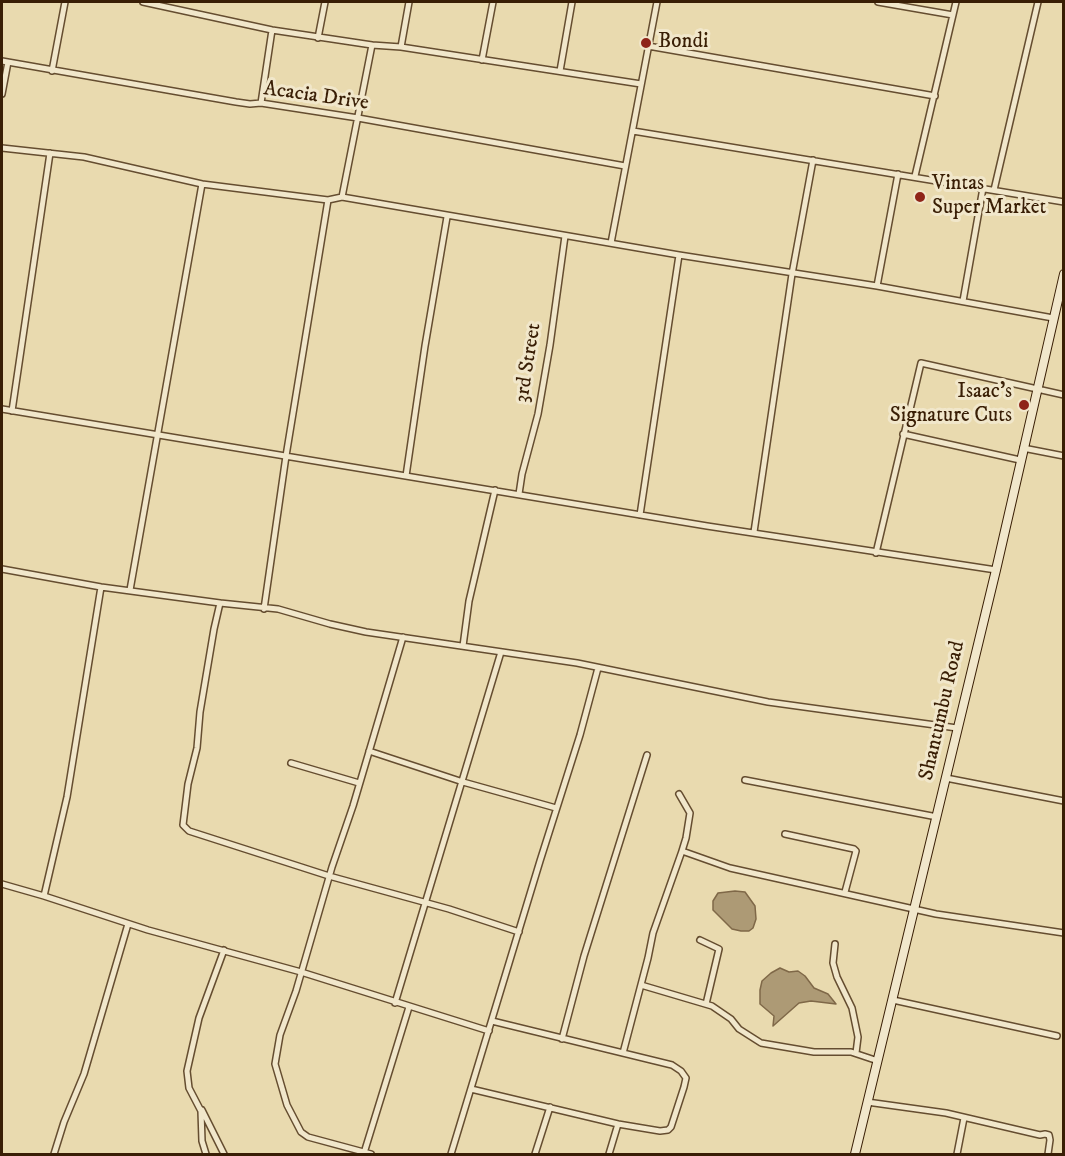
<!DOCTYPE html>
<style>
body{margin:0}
#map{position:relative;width:1065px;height:1156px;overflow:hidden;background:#e9daaf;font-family:"IM FELL DW Pica",serif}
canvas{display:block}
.frame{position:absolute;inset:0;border:3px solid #391e05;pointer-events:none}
</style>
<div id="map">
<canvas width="1065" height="1156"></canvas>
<div class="frame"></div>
</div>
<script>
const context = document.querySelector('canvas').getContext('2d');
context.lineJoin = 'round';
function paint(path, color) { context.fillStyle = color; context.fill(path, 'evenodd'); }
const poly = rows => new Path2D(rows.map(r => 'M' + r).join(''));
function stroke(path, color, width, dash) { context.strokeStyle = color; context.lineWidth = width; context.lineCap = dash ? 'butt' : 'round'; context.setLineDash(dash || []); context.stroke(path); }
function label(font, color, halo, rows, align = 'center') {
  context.font = font + ' "IM FELL DW Pica",serif'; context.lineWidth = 6; context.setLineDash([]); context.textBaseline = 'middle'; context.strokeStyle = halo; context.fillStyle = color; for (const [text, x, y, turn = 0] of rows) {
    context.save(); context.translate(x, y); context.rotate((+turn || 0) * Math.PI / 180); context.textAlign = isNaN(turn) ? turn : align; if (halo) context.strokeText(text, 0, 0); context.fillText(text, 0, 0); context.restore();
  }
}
const water = poly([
 [735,891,745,892,755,906,756,919,753,928,749,931,741,931,732,929,713,910,713,901,718,893,735,891],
 [780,968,789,972,798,971,805,976,814,988,828,994,836,1004,811,1001,799,1003,773,1026,774,1016,760,1004,760,990,762,981,771,973,780,968]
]);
paint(water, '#ad9a75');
stroke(water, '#7f6848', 1.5);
const street = poly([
 [143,2,272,30,372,45,401,47,641,84],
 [878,2,953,15],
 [318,38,325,2],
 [648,46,935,96],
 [401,47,409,2],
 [482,60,493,2],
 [2,61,236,102,250,104,261,103,358,118,625,166],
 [52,71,65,2],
 [560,71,572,2],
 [2,94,8,62],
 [261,103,272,30],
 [633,131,1064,202],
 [2,148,84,157,202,184],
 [915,176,956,2],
 [994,190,1038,2],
 [342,197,372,45],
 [611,243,657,2],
 [877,286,898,174],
 [963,301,983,188],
 [2,409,707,526,996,570],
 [12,411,50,153],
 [903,434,1020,460],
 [1023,448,1064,456],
 [406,476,425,346,447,217],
 [519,494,522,474,538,414,550,345,565,236],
 [640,515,679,255],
 [754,532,792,274,813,160],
 [876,553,921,363,1064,395],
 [2,569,101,587,220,603,278,609,330,624,366,632,577,663,768,702,957,728],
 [101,587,67,797,44,896,148,930,301,972,489,1031],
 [130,590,202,184,328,200,342,197,679,255,877,286,1053,318],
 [220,603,214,629,200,712,197,748,188,784,183,825,189,831,329,876,449,909,519,932],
 [264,609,286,456,328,200],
 [463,646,469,601,495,490],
 [369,751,463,782,556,808],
 [291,763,359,783],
 [946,778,1064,801],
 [745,780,937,817],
 [679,794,690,813,686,838,682,851,730,868,936,914,1064,933],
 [785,834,854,849,856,851,845,892],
 [2,884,44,896],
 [700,940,719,949,706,1004],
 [835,944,833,963,837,977,852,1008,858,1037,856,1053],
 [641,985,712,1006,731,1019,739,1029,761,1043,814,1052,851,1052,878,1061],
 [893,1000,1057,1036],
 [395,1003,501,652],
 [562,1039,584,956,647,755],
 [623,1053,648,958,653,933,682,851],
 [471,1089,618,1124,660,1131,668,1130,671,1127,684,1087,686,1078,681,1071,672,1065,492,1021],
 [867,1102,946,1113,1040,1135,1045,1134,1049,1135,1050,1140,1048,1154],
 [202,1110,224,1154],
 [364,1153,409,1007],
 [54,1154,64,1122,84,1074,128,924],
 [206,1154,202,1141,201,1111,189,1088,187,1071,199,1018,224,950],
 [371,1154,308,1137,301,1132,287,1105,275,1064,280,1035,296,991,332,867,353,806,403,637],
 [451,1154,540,861,580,735,598,668],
 [535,1154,550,1107],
 [609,1154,618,1124],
 [957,1154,964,1118]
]);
const secondary = poly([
 [855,1154,996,570,1064,274]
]);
stroke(street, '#654d30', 8);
stroke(secondary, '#391e05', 10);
stroke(street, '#f1e7cb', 5);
stroke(secondary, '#f1e7cb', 8);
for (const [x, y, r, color] of [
 [646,43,6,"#8f2418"],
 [920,197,6,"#8f2418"],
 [1024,405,6,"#8f2418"]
]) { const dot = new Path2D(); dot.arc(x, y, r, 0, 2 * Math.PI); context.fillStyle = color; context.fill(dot); stroke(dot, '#f1e7cb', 2); }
label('21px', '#391e05', '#f1e7cb', [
 ["Bondi",658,43],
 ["Vintas",932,185],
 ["Super Market",932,209],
 ["Isaac's",1012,393,"right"],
 ["Signature Cuts",1012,417,"right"]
], 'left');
label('21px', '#391e05', '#f1e7cb', [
 ["Acacia Drive",316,97,8],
 ["3rd Street",529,363,-81],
 ["Shantumbu Road",943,711,-77]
]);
</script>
